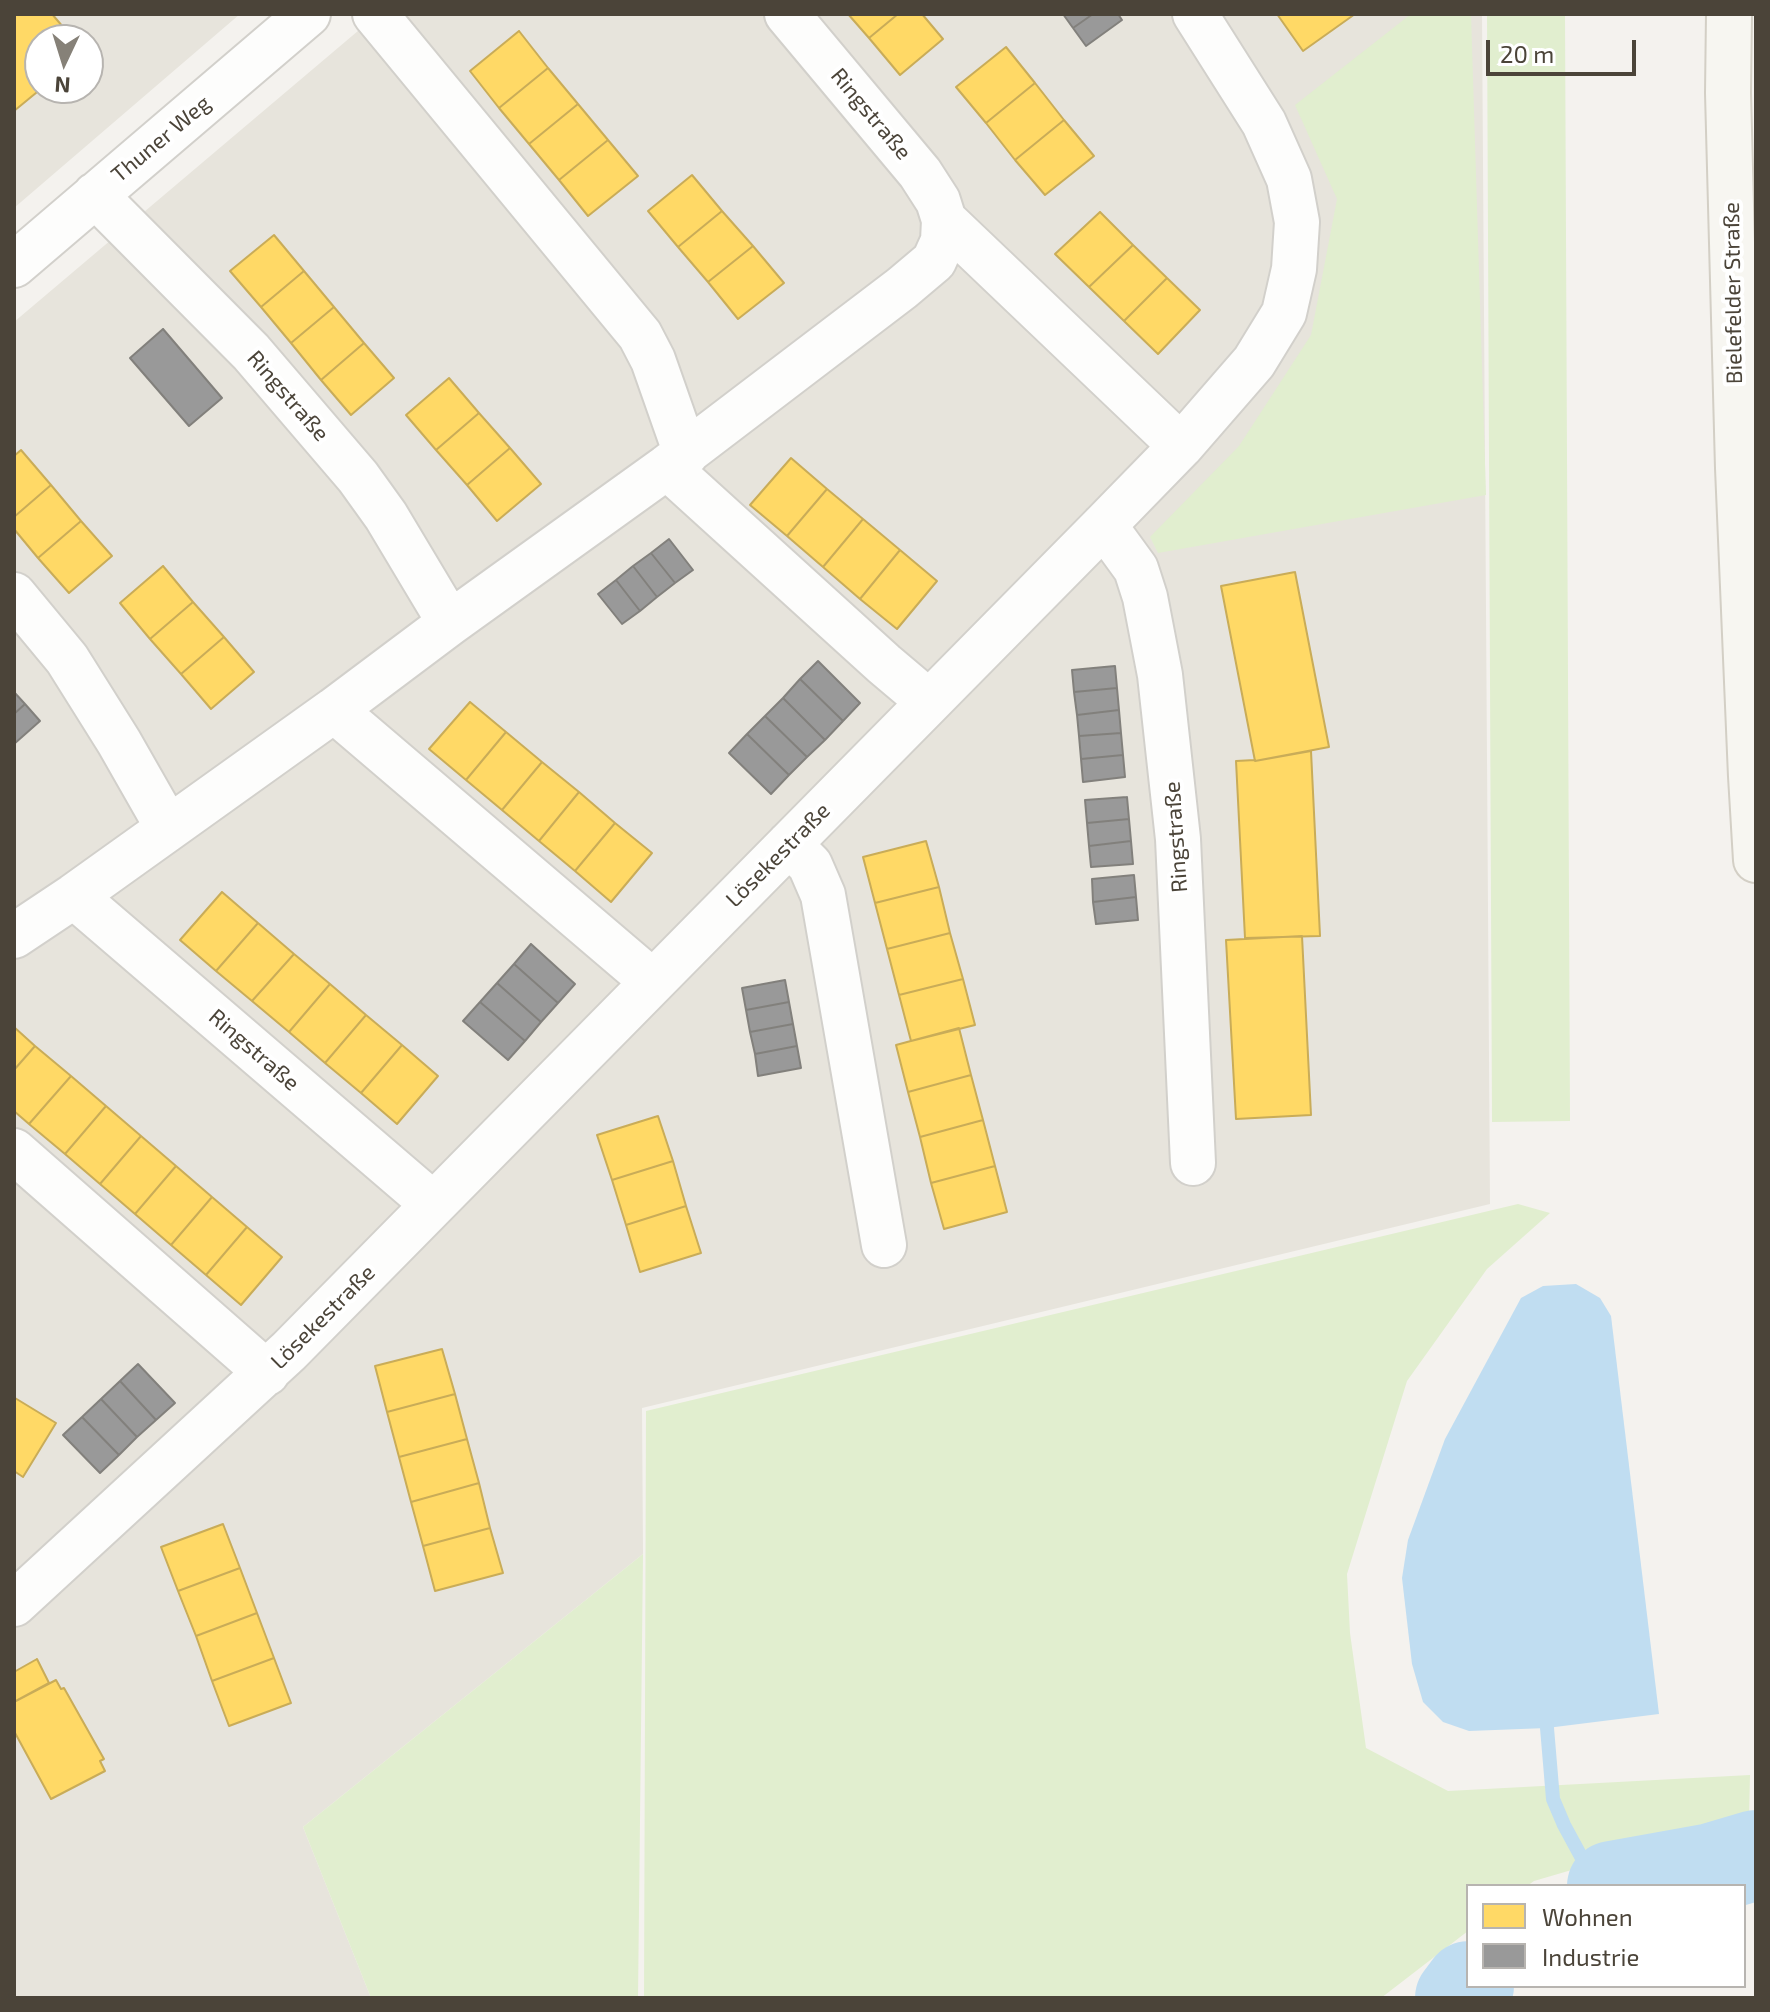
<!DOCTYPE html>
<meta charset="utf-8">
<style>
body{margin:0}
#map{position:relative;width:1770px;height:2012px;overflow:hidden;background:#f4f2ee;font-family:"Exo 2",sans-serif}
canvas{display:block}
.frame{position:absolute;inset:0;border:16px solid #4b4439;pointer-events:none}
.legend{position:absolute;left:1466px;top:1884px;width:280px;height:104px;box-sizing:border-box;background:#fff;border:2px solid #b7b4b0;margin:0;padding:10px 14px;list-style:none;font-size:24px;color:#4b4439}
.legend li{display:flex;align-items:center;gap:16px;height:40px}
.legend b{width:40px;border:2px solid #b7b4b0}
.north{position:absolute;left:24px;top:24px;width:80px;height:80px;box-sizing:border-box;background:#fff;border:2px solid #b7b4b0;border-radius:50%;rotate:184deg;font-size:22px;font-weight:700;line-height:32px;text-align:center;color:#4b4439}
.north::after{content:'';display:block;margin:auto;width:28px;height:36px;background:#868178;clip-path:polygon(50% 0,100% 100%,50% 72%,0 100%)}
.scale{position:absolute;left:1486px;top:40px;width:150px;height:36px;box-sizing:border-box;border:4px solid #4b4439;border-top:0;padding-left:10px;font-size:24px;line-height:28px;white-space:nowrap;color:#4b4439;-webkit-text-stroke:6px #fff;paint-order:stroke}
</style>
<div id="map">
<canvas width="1770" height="2012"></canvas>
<div class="frame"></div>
<ul class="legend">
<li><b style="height:22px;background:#ffd966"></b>Wohnen</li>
<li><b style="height:22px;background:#999"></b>Industrie</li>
</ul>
<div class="north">N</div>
<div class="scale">20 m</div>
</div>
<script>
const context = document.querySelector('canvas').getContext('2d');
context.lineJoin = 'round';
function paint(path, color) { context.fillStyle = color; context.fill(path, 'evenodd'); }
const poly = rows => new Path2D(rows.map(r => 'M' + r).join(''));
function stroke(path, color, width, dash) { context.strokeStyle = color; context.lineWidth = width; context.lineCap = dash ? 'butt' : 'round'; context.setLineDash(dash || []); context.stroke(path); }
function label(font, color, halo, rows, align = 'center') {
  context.font = font + ' "Exo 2",sans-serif'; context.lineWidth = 8; context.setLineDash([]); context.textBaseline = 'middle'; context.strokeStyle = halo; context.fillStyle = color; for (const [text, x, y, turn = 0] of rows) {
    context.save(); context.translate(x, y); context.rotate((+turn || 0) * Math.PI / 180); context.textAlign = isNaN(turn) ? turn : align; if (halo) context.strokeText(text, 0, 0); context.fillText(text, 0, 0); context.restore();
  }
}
paint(poly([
 [14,14,240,14,14,208],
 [40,40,88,40,88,88,40,88],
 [378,14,1482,14,1490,1204,642,1408,643,1554,303,1827,371,1998,14,1998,14,322]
]), '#e7e4dc');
paint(poly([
 [1411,14,1471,14,1486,495,1158,553,1150,537,1239,446,1311,335,1337,199,1295,105],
 [1487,14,1565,14,1570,1121,1492,1122],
 [1518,1204,1550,1213,1487,1269,1407,1381,1347,1574,1350,1633,1366,1748,1448,1791,1750,1775,1749,1818,1534,1881,1527,1886,1468,1886,1468,1931,1381,1998,644,1998,646,1411],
 [643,1554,638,1998,371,1998,303,1827]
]), '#e1eecf');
paint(poly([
 [1576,1284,1600,1298,1611,1316,1659,1714,1547,1728,1469,1731,1443,1722,1423,1702,1412,1664,1402,1578,1408,1540,1445,1439,1521,1298,1543,1286]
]), '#c0ddf1');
const homes = poly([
 [14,14,52,14,74,40,40,40,40,88,42,88,14,111,14,14],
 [848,14,898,14,869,38,848,14],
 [898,14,922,14,943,39,900,75,869,38,898,14],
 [1277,14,1355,14,1303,51,1277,14],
 [519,31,548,68,499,108,470,71,519,31],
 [1006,47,1035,83,986,123,956,87,1006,47],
 [548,68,578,104,529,144,499,108,548,68],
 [1035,83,1064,120,1015,160,986,123,1035,83],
 [578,104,608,140,559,180,529,144,578,104],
 [1064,120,1094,156,1045,195,1015,160,1064,120],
 [608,140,638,176,588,216,559,180,608,140],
 [692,175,722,211,678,247,648,211,692,175],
 [722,211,753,246,708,282,678,247,722,211],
 [1100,212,1133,245,1089,287,1055,254,1100,212],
 [274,235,304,271,261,307,230,271,274,235],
 [1133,245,1167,278,1124,321,1089,287,1133,245],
 [753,246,784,283,738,319,708,282,753,246],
 [304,271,334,307,291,343,261,307,304,271],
 [1167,278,1200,310,1158,354,1124,321,1167,278],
 [334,307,364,343,321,380,291,343,334,307],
 [364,343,394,378,351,415,321,380,364,343],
 [449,378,479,413,436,450,406,415,449,378],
 [479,413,510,448,467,485,436,450,479,413],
 [510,448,541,484,497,521,467,485,510,448],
 [21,450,51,485,14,517,14,456,21,450],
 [791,458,827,489,787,536,750,505,791,458],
 [51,485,81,521,38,558,14,529,14,517,51,485],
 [827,489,863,519,823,567,787,536,827,489],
 [863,519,900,550,860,599,823,567,863,519],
 [81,521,112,556,69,593,38,558,81,521],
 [900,550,937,581,897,629,860,599,900,550],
 [163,566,193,602,150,639,120,603,163,566],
 [1295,572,1329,747,1255,761,1221,586,1295,572],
 [193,602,224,637,181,674,150,639,193,602],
 [224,637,254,672,211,709,181,674,224,637],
 [470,702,506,732,466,780,429,749,470,702],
 [506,732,542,762,502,810,466,780,506,732],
 [1311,751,1320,936,1245,938,1236,761,1255,760,1255,761,1311,751],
 [542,762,579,792,539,841,502,810,542,762],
 [579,792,615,823,575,871,539,841,579,792],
 [615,823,652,853,611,902,575,871,615,823],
 [926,841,939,887,875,903,863,857,926,841],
 [939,887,950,933,887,949,875,903,939,887],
 [222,892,258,923,216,971,180,940,222,892],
 [258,923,294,954,252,1001,216,971,258,923],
 [950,933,963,979,899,995,887,949,950,933],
 [1302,936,1311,1115,1236,1119,1226,940,1302,936],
 [294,954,330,984,289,1032,252,1001,294,954],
 [963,979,975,1025,911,1041,899,995,963,979],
 [330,984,366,1015,325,1063,289,1032,330,984],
 [366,1015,402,1045,361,1093,325,1063,366,1015],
 [14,1027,35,1046,14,1070,14,1027],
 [959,1028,971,1075,908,1092,896,1045,959,1028],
 [402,1045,438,1076,397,1124,361,1093,402,1045],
 [35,1046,71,1076,29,1124,14,1111,14,1070,35,1046],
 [971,1075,983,1120,920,1137,908,1092,971,1075],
 [71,1076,106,1106,65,1154,29,1124,71,1076],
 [106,1106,141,1136,100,1184,65,1154,106,1106],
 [658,1116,673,1161,612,1180,597,1135,658,1116],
 [983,1120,995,1166,931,1183,920,1137,983,1120],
 [141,1136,176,1166,135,1214,100,1184,141,1136],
 [673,1161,686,1206,626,1225,612,1180,673,1161],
 [176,1166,212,1197,171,1245,135,1214,176,1166],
 [995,1166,1007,1212,944,1229,931,1183,995,1166],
 [212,1197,247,1227,206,1275,171,1245,212,1197],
 [686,1206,701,1253,640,1272,626,1225,686,1206],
 [247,1227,282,1257,241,1305,206,1275,247,1227],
 [442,1349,455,1394,387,1412,375,1366,442,1349],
 [455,1394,467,1439,399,1457,387,1412,455,1394],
 [15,1398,56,1423,23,1477,14,1471,15,1398],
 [467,1439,479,1483,411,1502,399,1457,467,1439],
 [479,1483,490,1528,423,1546,411,1502,479,1483],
 [223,1524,240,1568,178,1591,161,1547,223,1524],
 [490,1528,503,1573,435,1591,423,1546,490,1528],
 [240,1568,257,1613,196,1636,178,1591,240,1568],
 [257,1613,274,1658,212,1681,196,1636,257,1613],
 [274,1658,291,1703,229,1726,212,1681,274,1658],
 [37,1659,49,1683,14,1702,14,1672,37,1659],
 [56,1680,61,1689,64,1688,104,1759,100,1761,105,1771,51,1799,14,1731,14,1702,56,1680]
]);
paint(homes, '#ffd966');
stroke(homes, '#c9ac58', 2);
const industry = poly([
 [1063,14,1093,14,1073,28,1063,14],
 [1093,14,1118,14,1122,20,1086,46,1073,28,1093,14],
 [163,329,222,398,189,426,130,358,163,329],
 [669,539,693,570,675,583,651,553,669,539],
 [651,553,675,583,657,597,633,566,651,553],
 [633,566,657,597,640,611,616,580,633,566],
 [616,580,640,611,622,624,598,594,616,580],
 [818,661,860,703,843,721,800,679,818,661],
 [1115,666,1117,688,1074,692,1072,670,1115,666],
 [800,679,843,721,825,740,783,698,800,679],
 [1117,688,1119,710,1077,715,1074,692,1117,688],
 [14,692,25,704,14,714,14,692],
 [783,698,825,740,807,757,765,716,783,698],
 [25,704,40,721,14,744,14,714,25,704],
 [1119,710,1121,733,1079,736,1077,715,1119,710],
 [765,716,807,757,789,775,747,734,765,716],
 [1121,733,1123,755,1081,759,1079,736,1121,733],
 [747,734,789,775,771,794,729,753,747,734],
 [1123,755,1125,777,1083,782,1081,759,1123,755],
 [1127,797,1129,819,1087,823,1085,800,1127,797],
 [1129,819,1131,841,1089,846,1087,823,1129,819],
 [1131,841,1133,864,1091,867,1089,846,1131,841],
 [1134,875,1136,897,1093,902,1092,879,1134,875],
 [1136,897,1138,920,1096,924,1093,902,1136,897],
 [531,944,575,984,558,1003,514,964,531,944],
 [514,964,558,1003,541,1022,497,983,514,964],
 [785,980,789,1002,746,1010,742,988,785,980],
 [497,983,541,1022,525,1041,480,1002,497,983],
 [480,1002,525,1041,508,1060,463,1021,480,1002],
 [789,1002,793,1024,750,1032,746,1010,789,1002],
 [793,1024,797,1046,755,1054,750,1032,793,1024],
 [797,1046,801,1068,758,1076,755,1054,797,1046],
 [138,1364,175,1403,156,1420,120,1381,138,1364],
 [120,1381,156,1420,137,1437,101,1399,120,1381],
 [101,1399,137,1437,119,1455,82,1417,101,1399],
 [82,1417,119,1455,100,1473,63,1435,82,1417]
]);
paint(industry, '#999');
stroke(industry, '#82807c', 2);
stroke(poly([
 [1547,1728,1553,1799,1564,1825,1597,1886]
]), '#c0ddf1', 14);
stroke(poly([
 [1612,1886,1712,1868,1756,1855],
 [1460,1998,1469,1986]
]), '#c0ddf1', 90);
const street = poly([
 [375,14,640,335,653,360,686,454],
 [95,195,251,352,358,477,386,516,450,623],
 [944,220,1181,446],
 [14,265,308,14],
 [667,467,884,664,929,702],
 [1104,525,1136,569,1145,597,1160,675,1178,839,1193,1163],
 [14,595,67,659,119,742,168,828],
 [334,710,653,982],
 [789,844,810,865,823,895,884,1245],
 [74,896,433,1204],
 [14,936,74,896,334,710,450,623,667,467,902,288,934,261,943,241,944,220,938,201,920,173,787,14],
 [14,1151,267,1373],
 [14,1604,289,1351,1104,525,1181,446,1254,362,1284,313,1294,269,1297,222,1289,179,1264,123,1195,14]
]);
const secondary = poly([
 [1729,14,1728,93,1738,468,1751,776,1756,860]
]);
stroke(street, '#d2d0cb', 48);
stroke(secondary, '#d3cfc5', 48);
stroke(street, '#fdfdfc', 44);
stroke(secondary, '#f7f6f1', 44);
label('22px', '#4b4439', '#fff', [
 ["Ringstraße",871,114,50],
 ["Thuner Weg",161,139,-40],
 ["Bielefelder Straße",1733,293,-91],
 ["Ringstraße",288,396,49],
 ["Ringstraße",1176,837,-94],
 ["Lösekestraße",778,855,-45],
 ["Ringstraße",254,1050,41],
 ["Lösekestraße",323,1317,-45]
]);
</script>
